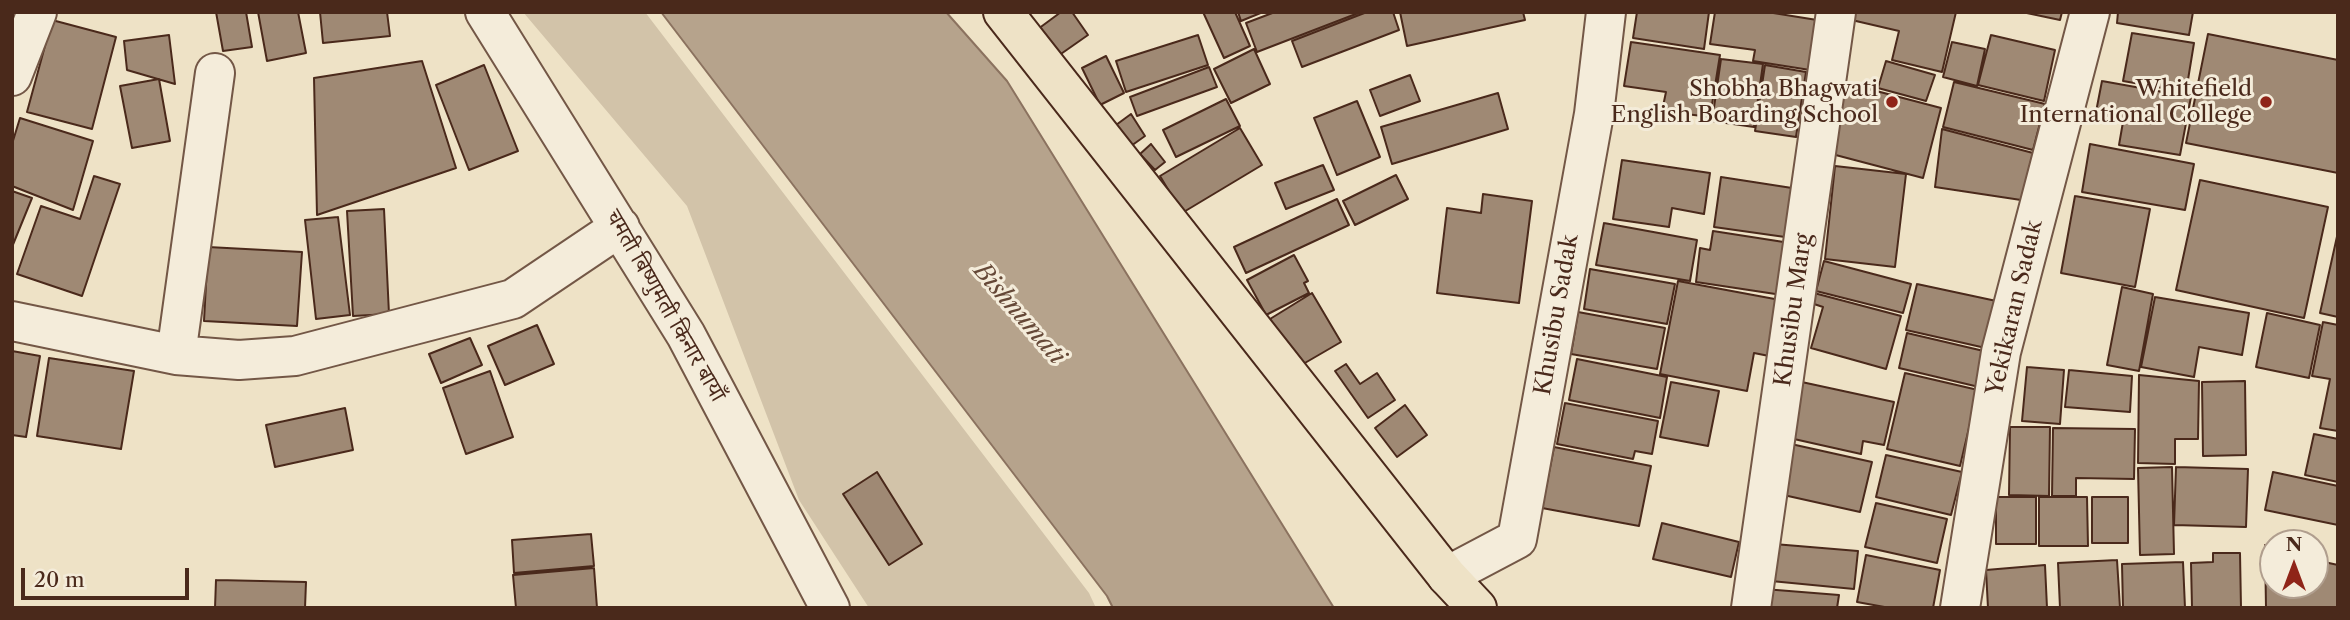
<!DOCTYPE html>
<meta charset="utf-8">
<style>
body{margin:0}
#map{position:relative;width:2350px;height:620px;overflow:hidden;background:#eee2c6;font-family:"Libre Caslon Text",serif}
canvas{display:block}
.frame{position:absolute;inset:0;border:14px solid #4a291b;pointer-events:none}
.north{position:absolute;left:2259px;top:529px;width:70px;height:70px;box-sizing:border-box;background:#f4ecda;border:2px solid #b09e8e;border-radius:50%;rotate:0deg;font-size:19px;font-weight:700;line-height:28px;text-align:center;color:#4a291b}
.north::after{content:'';display:block;margin:auto;width:24px;height:32px;background:#8f2418;clip-path:polygon(50% 0,100% 100%,50% 72%,0 100%)}
.scale{position:absolute;left:21px;top:568px;width:168px;height:32px;box-sizing:border-box;border:4px solid #4a291b;border-top:0;padding-left:9px;font-size:21px;line-height:24px;white-space:nowrap;color:#4a291b;-webkit-text-stroke:5px #f4ecda;paint-order:stroke}
</style>
<div id="map">
<canvas width="2350" height="620"></canvas>
<div class="frame"></div>
<div class="north">N</div>
<div class="scale">20 m</div>
</div>
<script>
const context = document.querySelector('canvas').getContext('2d');
context.lineJoin = 'round';
function paint(path, color) { context.fillStyle = color; context.fill(path, 'evenodd'); }
const poly = rows => new Path2D(rows.map(r => 'M' + r).join(''));
function stroke(path, color, width, dash) { context.strokeStyle = color; context.lineWidth = width; context.lineCap = dash ? 'butt' : 'round'; context.setLineDash(dash || []); context.stroke(path); }
function label(font, color, halo, rows, align = 'center') {
  context.font = font + ' "Libre Caslon Text","Noto Serif Devanagari",serif'; context.lineWidth = 6; context.setLineDash([]); context.textBaseline = 'middle'; context.strokeStyle = halo; context.fillStyle = color; for (const [text, x, y, turn = 0] of rows) {
    context.save(); context.translate(x, y); context.rotate((+turn || 0) * Math.PI / 180); context.textAlign = isNaN(turn) ? turn : align; if (halo) context.strokeText(text, 0, 0); context.fillText(text, 0, 0); context.restore();
  }
}
paint(poly([
 [523,12,645,12,1089,593,1096,608,869,608,799,500,687,206]
]), '#d2c3a9');
const water = poly([
 [661,12,946,12,1007,81,1334,608,1113,608,1107,596,661,12]
]);
paint(water, '#b6a38c');
stroke(water, '#8b725f', 2);
const building = poly([
 [216,12,246,12,252,47,223,51,216,12],
 [258,12,298,12,306,53,267,61,258,12],
 [320,12,387,12,390,36,323,43,320,12],
 [1061,12,1072,12,1088,35,1058,56,1038,29,1061,12],
 [1203,12,1235,12,1250,46,1224,58,1203,12],
 [1238,12,1263,12,1241,21,1238,12],
 [1275,12,1361,12,1257,52,1246,23,1275,12],
 [1367,12,1393,12,1399,30,1302,67,1292,41,1367,12],
 [1400,12,1523,12,1525,20,1407,46,1400,12],
 [1637,12,1709,12,1704,49,1633,38,1637,12],
 [1715,12,1767,12,1817,20,1810,70,1753,61,1755,50,1710,44,1715,12],
 [1844,12,1956,12,1942,72,1892,60,1899,31,1843,18,1844,12],
 [2022,12,2062,12,2060,20,2022,12],
 [2118,12,2193,12,2189,35,2117,23,2118,12],
 [52,20,116,37,92,129,27,112,52,20],
 [2132,33,2194,43,2186,92,2123,81,2132,33],
 [2208,34,2338,60,2338,173,2186,143,2208,34],
 [169,35,175,84,127,70,124,41,169,35],
 [1198,35,1208,65,1126,92,1116,61,1198,35],
 [1991,35,2055,50,2044,101,1978,85,1991,35],
 [1631,42,1720,55,1710,117,1662,111,1666,92,1624,86,1631,42],
 [1952,42,1985,49,1977,86,1943,77,1952,42],
 [1254,49,1270,84,1231,103,1214,69,1254,49],
 [1106,56,1124,93,1100,105,1082,68,1106,56],
 [1721,59,1763,64,1754,127,1712,121,1721,59],
 [422,61,456,168,317,215,314,78,422,61],
 [1886,61,1935,75,1926,101,1878,88,1886,61],
 [484,65,518,151,469,170,436,85,484,65],
 [1765,65,1806,72,1796,137,1755,131,1765,65],
 [1209,67,1217,87,1137,116,1130,97,1209,67],
 [1410,75,1420,101,1380,116,1370,90,1410,75],
 [159,79,170,141,132,148,120,86,159,79],
 [2102,81,2191,97,2180,155,2119,145,2123,122,2095,117,2102,81],
 [1954,82,2045,104,2033,150,1943,127,1954,82],
 [1846,83,1941,108,1923,178,1828,153,1846,83],
 [1498,93,1508,129,1392,164,1381,127,1498,93],
 [1226,99,1240,126,1176,157,1163,130,1226,99],
 [1357,101,1380,157,1337,175,1314,118,1357,101],
 [1131,114,1145,136,1131,146,1116,125,1131,114],
 [20,118,93,141,73,210,12,186,12,144,20,118],
 [1240,128,1262,165,1182,213,1160,176,1240,128],
 [1942,129,2033,153,2021,200,1935,187,1942,129],
 [1151,144,1165,162,1155,170,1140,154,1151,144],
 [2090,144,2194,164,2185,210,2082,192,2090,144],
 [1622,160,1710,173,1704,214,1672,208,1669,227,1613,219,1622,160],
 [1323,165,1334,190,1286,209,1275,183,1323,165],
 [1835,166,1906,174,1895,267,1825,259,1835,166],
 [1396,175,1408,199,1355,225,1343,201,1396,175],
 [94,176,120,184,82,296,17,274,41,206,80,219,94,176],
 [1721,177,1792,188,1785,237,1714,227,1721,177],
 [2200,180,2328,207,2304,318,2176,290,2200,180],
 [12,191,32,198,12,247,12,191],
 [1483,194,1532,201,1519,303,1437,293,1447,208,1481,213,1483,194],
 [2075,196,2150,209,2135,287,2061,273,2075,196],
 [1337,199,1349,225,1246,273,1234,247,1337,199],
 [384,209,389,314,353,316,347,211,384,209],
 [338,217,350,315,316,319,305,220,338,217],
 [1604,223,1697,240,1690,281,1596,265,1604,223],
 [1713,231,1790,243,1782,295,1696,282,1700,248,1710,250,1713,231],
 [2338,232,2338,317,2320,313,2338,232],
 [208,247,302,252,297,326,204,321,208,247],
 [1294,255,1308,281,1304,283,1309,293,1266,315,1247,280,1294,255],
 [1824,261,1911,284,1903,313,1816,291,1824,261],
 [1590,269,1675,284,1667,324,1584,309,1590,269],
 [1678,281,1780,300,1769,356,1754,353,1747,391,1660,374,1678,281],
 [1917,284,2001,302,1990,349,1906,330,1917,284],
 [2122,287,2153,294,2139,371,2107,365,2122,287],
 [1312,293,1341,342,1298,367,1270,319,1312,293],
 [1814,293,1901,316,1886,369,1811,348,1823,307,1811,303,1814,293],
 [2155,297,2249,313,2242,355,2199,347,2194,377,2141,367,2155,297],
 [1578,312,1665,328,1657,369,1571,354,1578,312],
 [2267,313,2320,325,2309,378,2256,367,2267,313],
 [2323,322,2338,325,2338,431,2320,428,2330,379,2312,376,2323,322],
 [537,325,554,364,505,385,488,346,537,325],
 [1907,333,1988,352,1979,387,1899,368,1907,333],
 [470,338,482,365,441,383,429,354,470,338],
 [12,351,40,356,26,437,12,435,12,351],
 [49,358,134,371,121,449,37,436,49,358],
 [1577,359,1667,377,1660,418,1569,400,1577,359],
 [1346,364,1360,384,1377,373,1395,400,1368,418,1335,371,1346,364],
 [2027,367,2064,370,2060,424,2022,421,2027,367],
 [2069,370,2132,376,2130,412,2065,407,2069,370],
 [490,371,513,437,466,454,443,388,490,371],
 [1905,373,1978,390,1960,466,1887,449,1905,373],
 [2139,375,2199,381,2198,439,2175,439,2175,464,2138,463,2139,375],
 [1797,381,1894,402,1884,445,1863,441,1861,454,1785,437,1797,381],
 [2245,381,2246,455,2203,456,2202,382,2245,381],
 [1671,382,1719,391,1708,446,1660,437,1671,382],
 [1565,403,1658,421,1652,454,1635,451,1633,459,1557,444,1565,403],
 [1405,405,1427,435,1397,457,1375,428,1405,405],
 [345,408,353,450,275,467,266,425,345,408],
 [2010,427,2050,427,2049,496,2009,495,2010,427],
 [2053,428,2135,429,2134,479,2076,478,2076,496,2052,496,2053,428],
 [2314,434,2338,439,2338,482,2305,475,2314,434],
 [1791,444,1872,462,1860,512,1779,494,1791,444],
 [1554,447,1651,466,1639,526,1542,508,1554,447],
 [1886,455,1962,472,1951,515,1876,497,1886,455],
 [2172,467,2174,554,2140,555,2138,468,2172,467],
 [2176,467,2248,469,2246,527,2174,525,2176,467],
 [877,472,922,544,889,565,843,494,877,472],
 [2273,472,2338,486,2338,525,2265,510,2273,472],
 [1996,497,2036,497,2036,544,1996,544,1996,497],
 [2039,497,2087,497,2088,546,2039,546,2039,497],
 [2092,497,2128,497,2128,543,2092,543,2092,497],
 [1876,503,1947,519,1937,563,1865,547,1876,503],
 [1662,523,1739,542,1731,577,1653,559,1662,523],
 [591,534,594,566,514,573,512,540,591,534],
 [1774,544,1858,551,1854,589,1771,581,1774,544],
 [2265,545,2273,547,2273,585,2315,585,2315,560,2338,565,2338,608,2266,608,2265,545],
 [2213,553,2240,553,2241,608,2192,608,2191,563,2213,562,2213,553],
 [1866,555,1940,570,1933,608,1890,608,1857,602,1866,555],
 [2117,560,2120,608,2060,608,2058,563,2117,560],
 [2183,562,2185,608,2123,608,2122,564,2183,562],
 [2045,565,2047,608,1988,608,1986,570,2045,565],
 [594,568,597,608,516,608,513,575,594,568],
 [216,580,306,582,305,608,215,608,216,580],
 [1764,589,1839,595,1837,608,1762,608,1764,589]
]);
paint(building, '#9f8974');
stroke(building, '#4a291b', 2);
const minor = poly([
 [485,12,686,335,830,608],
 [12,76,37,12],
 [12,321,176,355,239,360,295,356,513,299,620,227],
 [176,355,215,73],
 [1447,576,1517,539,1594,114,1606,12],
 [1751,608,1836,12],
 [1960,608,2001,352,2090,12]
]);
const major = poly([
 [1003,12,1447,576,1477,608]
]);
stroke(minor, '#735746', 42);
stroke(major, '#4a291b', 42);
stroke(minor, '#f4ecda', 38);
stroke(major, '#eee2c6', 38);
for (const [x, y, r, color] of [
 [1892,102,7,"#8f2418"],
 [2266,102,7,"#8f2418"]
]) { const dot = new Path2D(); dot.arc(x, y, r, 0, 2 * Math.PI); context.fillStyle = color; context.fill(dot); stroke(dot, '#f4ecda', 2.5); }
label('23px', '#4a291b', '#f4ecda', [
 ["Shobha Bhagwati",1878,89],
 ["English Boarding School",1878,115],
 ["Whitefield",2252,89],
 ["International College",2252,115]
], 'right');
label('23px', '#4a291b', '#f4ecda', [
 ["चमती बिष्णुमती किनार बायाँ",665,306,60],
 ["Yekikaran Sadak",2015,308,-77],
 ["Khusibu Marg",1794,310,-82],
 ["Khusibu Sadak",1557,315,-80]
]);
label('italic 24px', '#654837', '#f4ecda', [
 ["Bishnumati",1019,314,49]
]);
</script>
